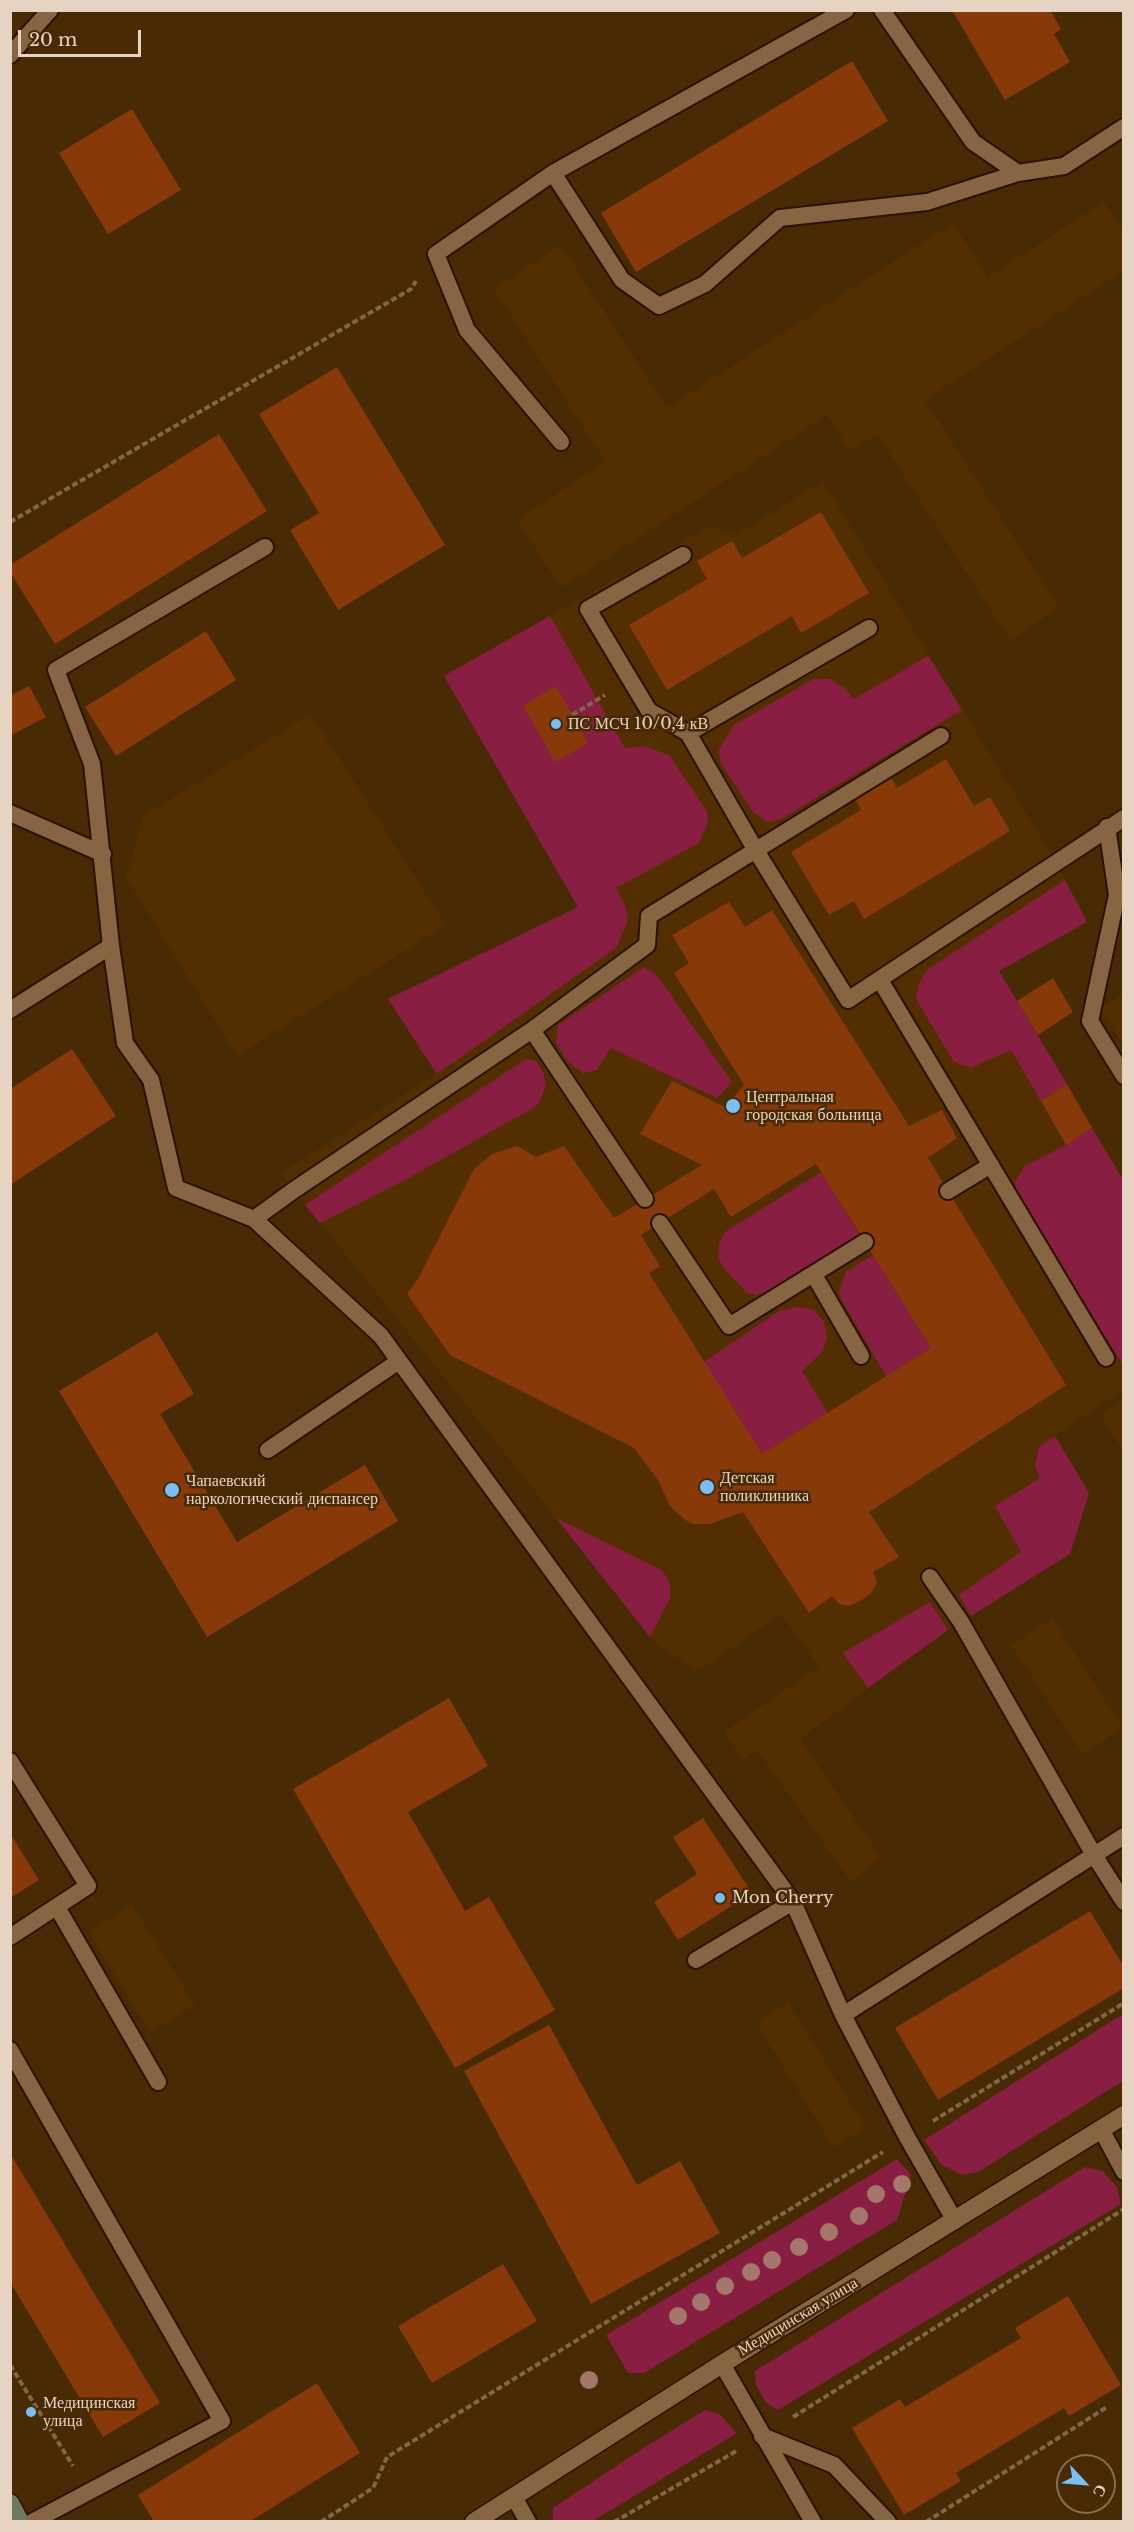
<!DOCTYPE html>
<meta charset="utf-8">
<style>
body{margin:0}
#map{position:relative;width:1134px;height:2532px;overflow:hidden;background:#482a04;font-family:"Libre Baskerville",serif}
canvas{display:block}
.frame{position:absolute;inset:0;border:12px solid #e7d3c1;pointer-events:none}
.north{position:absolute;left:1056px;top:2454px;width:60px;height:60px;box-sizing:border-box;background:#482a04;border:2px solid #886e50;border-radius:50%;rotate:116deg;font-size:16px;font-weight:700;line-height:24px;text-align:center;color:#e7d3c1}
.north::after{content:'';display:block;margin:auto;width:21px;height:27px;background:#7abef8;clip-path:polygon(50% 0,100% 100%,50% 72%,0 100%)}
.scale{position:absolute;left:18px;top:30px;width:123px;height:27px;box-sizing:border-box;border:3px solid #e7d3c1;border-top:0;padding-left:8px;font-size:18px;line-height:21px;white-space:nowrap;color:#e7d3c1;-webkit-text-stroke:4px #482a04;paint-order:stroke}
</style>
<div id="map">
<canvas width="1134" height="2532"></canvas>
<div class="frame"></div>
<div class="north">С</div>
<div class="scale">20 m</div>
</div>
<script>
const context = document.querySelector('canvas').getContext('2d');
context.lineJoin = 'round';
function paint(path, color) { context.fillStyle = color; context.fill(path, 'evenodd'); }
const poly = rows => new Path2D(rows.map(r => 'M' + r).join(''));
function stroke(path, color, width, dash) { context.strokeStyle = color; context.lineWidth = width; context.lineCap = dash ? 'butt' : 'round'; context.setLineDash(dash || []); context.stroke(path); }
function label(font, color, halo, rows, align = 'center') {
  context.font = font + ' "Libre Baskerville",serif'; context.lineWidth = 5; context.setLineDash([]); context.textBaseline = 'middle'; context.strokeStyle = halo; context.fillStyle = color; for (const [text, x, y, turn = 0] of rows) {
    context.save(); context.translate(x, y); context.rotate((+turn || 0) * Math.PI / 180); context.textAlign = isNaN(turn) ? turn : align; if (halo) context.strokeText(text, 0, 0); context.fillText(text, 0, 0); context.restore();
  }
}
paint(poly([
 [1104,202,1123,231,1123,271,925,400,1059,608,1010,640,877,434,850,451,827,415,561,588,517,520,605,461,494,289,561,245,667,408,953,223,988,277],
 [823,481,1056,862,1087,922,999,971,1124,1180,1123,1390,1055,1436,1089,1493,1070,1554,948,1630,800,1739,881,1857,851,1882,757,1750,743,1760,724,1732,819,1667,781,1614,699,1671,659,1647,281,1173,436,1074,388,999,578,907,444,676,710,526,737,534],
 [311,714,446,925,237,1056,126,878,143,816],
 [1123,994,1123,1045,1100,1008],
 [1123,1399,1123,1451,1100,1415],
 [1052,1618,1123,1728,1083,1755,1011,1645],
 [132,1904,195,2005,150,2032,88,1932],
 [788,2002,866,2128,834,2148,756,2023]
]), '#522e00');
paint(poly([
 [550,616,625,748,644,746,669,755,707,811,708,823,699,843,616,888,625,905,628,920,616,948,437,1074,388,999,578,907,444,676],
 [928,656,962,710,781,819,768,822,753,812,720,762,719,749,734,725,813,679,829,679,844,688,854,699],
 [1065,880,1087,922,999,971,1067,1084,1041,1101,1011,1050,971,1068,954,1062,916,999,919,983,928,969],
 [644,967,656,974,732,1082,717,1098,611,1048,597,1070,583,1073,568,1062,556,1043,558,1025],
 [526,1059,536,1061,543,1072,546,1084,540,1101,535,1107,405,1180,320,1223,305,1205],
 [1092,1128,1123,1180,1123,1365,1017,1196,1015,1182,1025,1166,1066,1145],
 [821,1172,859,1234,766,1293,756,1295,747,1293,724,1269,718,1257,719,1243,725,1232],
 [873,1255,931,1348,886,1376,840,1297,839,1291,846,1272],
 [798,1307,812,1309,824,1321,827,1338,823,1351,802,1371,828,1413,762,1454,704,1362,779,1311],
 [1055,1436,1089,1493,1070,1554,971,1616,959,1595,1021,1552,995,1506,1040,1478,1035,1466,1039,1447],
 [556,1518,662,1570,669,1581,671,1596,650,1637],
 [930,1602,948,1630,868,1688,843,1653],
 [1123,2014,1123,2081,978,2172,962,2175,941,2164,924,2140],
 [897,2159,911,2175,897,2220,644,2373,628,2373,606,2335],
 [1085,2167,1103,2171,1117,2187,1121,2204,778,2410,766,2403,756,2385,755,2371],
 [705,2410,719,2414,737,2433,593,2521,553,2521,553,2508,645,2447]
]), '#881f43');
paint(poly([
 [952,10,1050,10,1061,29,1054,34,1070,62,1005,100],
 [852,61,888,121,636,272,601,213],
 [132,109,181,190,108,234,59,153],
 [337,367,445,545,338,610,290,530,319,513,259,414],
 [219,434,267,511,55,644,10,572,10,565],
 [821,512,869,593,801,633,792,616,667,690,629,625,707,579,697,561,732,541,742,558],
 [206,631,236,680,116,756,85,707],
 [29,686,46,717,10,736,10,696],
 [556,686,588,743,555,762,523,706],
 [946,759,974,806,990,797,1010,831,864,919,854,901,829,915,791,852,861,810,855,799,891,778,897,788],
 [729,902,745,927,772,910,909,1126,942,1110,957,1138,928,1158,1066,1385,869,1512,899,1557,873,1572,877,1582,872,1592,862,1600,849,1606,839,1604,832,1596,809,1613,743,1512,710,1524,693,1524,685,1520,670,1506,658,1480,634,1448,450,1355,407,1294,418,1279,474,1169,492,1154,517,1146,536,1157,564,1146,614,1218,702,1165,640,1134,672,1081,725,1107,744,1085,674,973,689,963,672,935],
 [816,1164,931,1348,762,1454,649,1273,660,1266,641,1235,714,1189,731,1217],
 [1053,978,1073,1012,1038,1035,1017,1001],
 [72,1049,116,1116,10,1185,10,1089],
 [1067,1084,1092,1128,1066,1145,1041,1101],
 [157,1332,194,1394,160,1414,237,1542,365,1465,398,1521,207,1637,59,1391],
 [449,1698,488,1766,408,1812,465,1911,489,1897,555,2010,455,2068,293,1789],
 [703,1818,752,1893,678,1940,654,1902,697,1874,673,1837],
 [10,1833,39,1880,10,1898],
 [1090,1911,1124,1967,1124,1988,938,2100,895,2028],
 [549,2025,637,2185,680,2161,720,2233,591,2304,464,2071],
 [10,2153,160,2403,103,2437,10,2282],
 [503,2264,537,2321,432,2383,398,2326],
 [1068,2296,1121,2385,1069,2416,1064,2408,956,2473,961,2481,904,2515,852,2428,900,2399,905,2407,1021,2338,1015,2328],
 [317,2383,360,2453,249,2522,154,2522,138,2495]
]), '#883909');
const lane = poly([
 [882,10,973,142,1018,173,1064,166,1124,127],
 [10,55,50,10],
 [553,173,622,280,659,306,705,284,780,218,927,202,1018,173],
 [561,442,467,330,436,254,553,173,846,10],
 [265,547,56,670,92,764,111,946,125,1043,151,1080,176,1188,254,1219,381,1336,793,1902,843,2015,907,2137,955,2221],
 [683,555,588,609,649,711,688,733,755,849,848,1000,1124,818],
 [688,733,869,628],
 [10,813,103,854],
 [1107,827,1117,895,1090,1021,1124,1076],
 [880,980,1106,1358],
 [10,1010,111,946],
 [532,1030,645,1199],
 [948,1191,991,1165],
 [254,1219,294,1190,532,1030,647,945,649,916,941,736],
 [660,1223,729,1326,865,1242],
 [814,1275,861,1356],
 [268,1450,399,1361],
 [930,1577,961,1622,1094,1855,1124,1902],
 [10,1761,88,1886,10,1937],
 [57,1907,158,2082],
 [696,1960,793,1902],
 [843,2015,1124,1836],
 [10,2050,222,2421,32,2522],
 [1101,2129,1124,2172],
 [722,2364,813,2522],
 [762,2436,834,2465,888,2522],
 [514,2497,528,2522]
]);
const street = poly([
 [474,2522,722,2364,1124,2115]
]);
const secondary = poly([
 [10,2503,20,2522]
]);
stroke(lane, '#2a1300', 20);
stroke(street, '#2a1300', 21);
stroke(secondary, '#2a1300', 21);
stroke(poly([
 [10,522,411,289,416,281],
 [572,715,605,695],
 [933,2121,1124,2003],
 [10,2365,73,2466],
 [793,2417,1124,2209],
 [321,2522,373,2488,387,2457,883,2152],
 [614,2522,738,2450],
 [926,2522,1107,2407]
]), '#816748', 4, [6, 3]);
stroke(lane, '#876442', 16);
stroke(street, '#876442', 18);
stroke(secondary, '#6d795e', 18);
context.fillStyle = '#a5766b';
for (const [x, y] of [
 [902,2184],
 [876,2194],
 [859,2216],
 [829,2232],
 [799,2247],
 [772,2260],
 [751,2272],
 [725,2286],
 [701,2302],
 [678,2316],
 [589,2380]
]) { context.beginPath(); context.arc(x, y, 9, 0, 2 * Math.PI); context.fill(); }
for (const [x, y, r, color] of [
 [556,724,6,"#7abef8"],
 [733,1106,8,"#7abef8"],
 [707,1487,8,"#7abef8"],
 [172,1490,8,"#7abef8"],
 [720,1898,6,"#7abef8"],
 [31,2412,6,"#7abef8"]
]) { const dot = new Path2D(); dot.arc(x, y, r, 0, 2 * Math.PI); context.fillStyle = color; context.fill(dot); stroke(dot, '#482a04', 2); }
label('16px', '#e7d3c1', '#482a04', [
 ["ПС МСЧ 10/0,4 кВ",568,724],
 ["Центральная",746,1097],
 ["городская больница",746,1115],
 ["Детская",720,1478],
 ["поликлиника",720,1496],
 ["Чапаевский",186,1481],
 ["наркологический диспансер",186,1499],
 ["Mon Cherry",732,1898],
 ["Медицинская",43,2403],
 ["улица",43,2421]
], 'left');
label('16px', '#e7d3c1', '#482a04', [
 ["Медицинская улица",798,2317,-31]
]);
</script>
